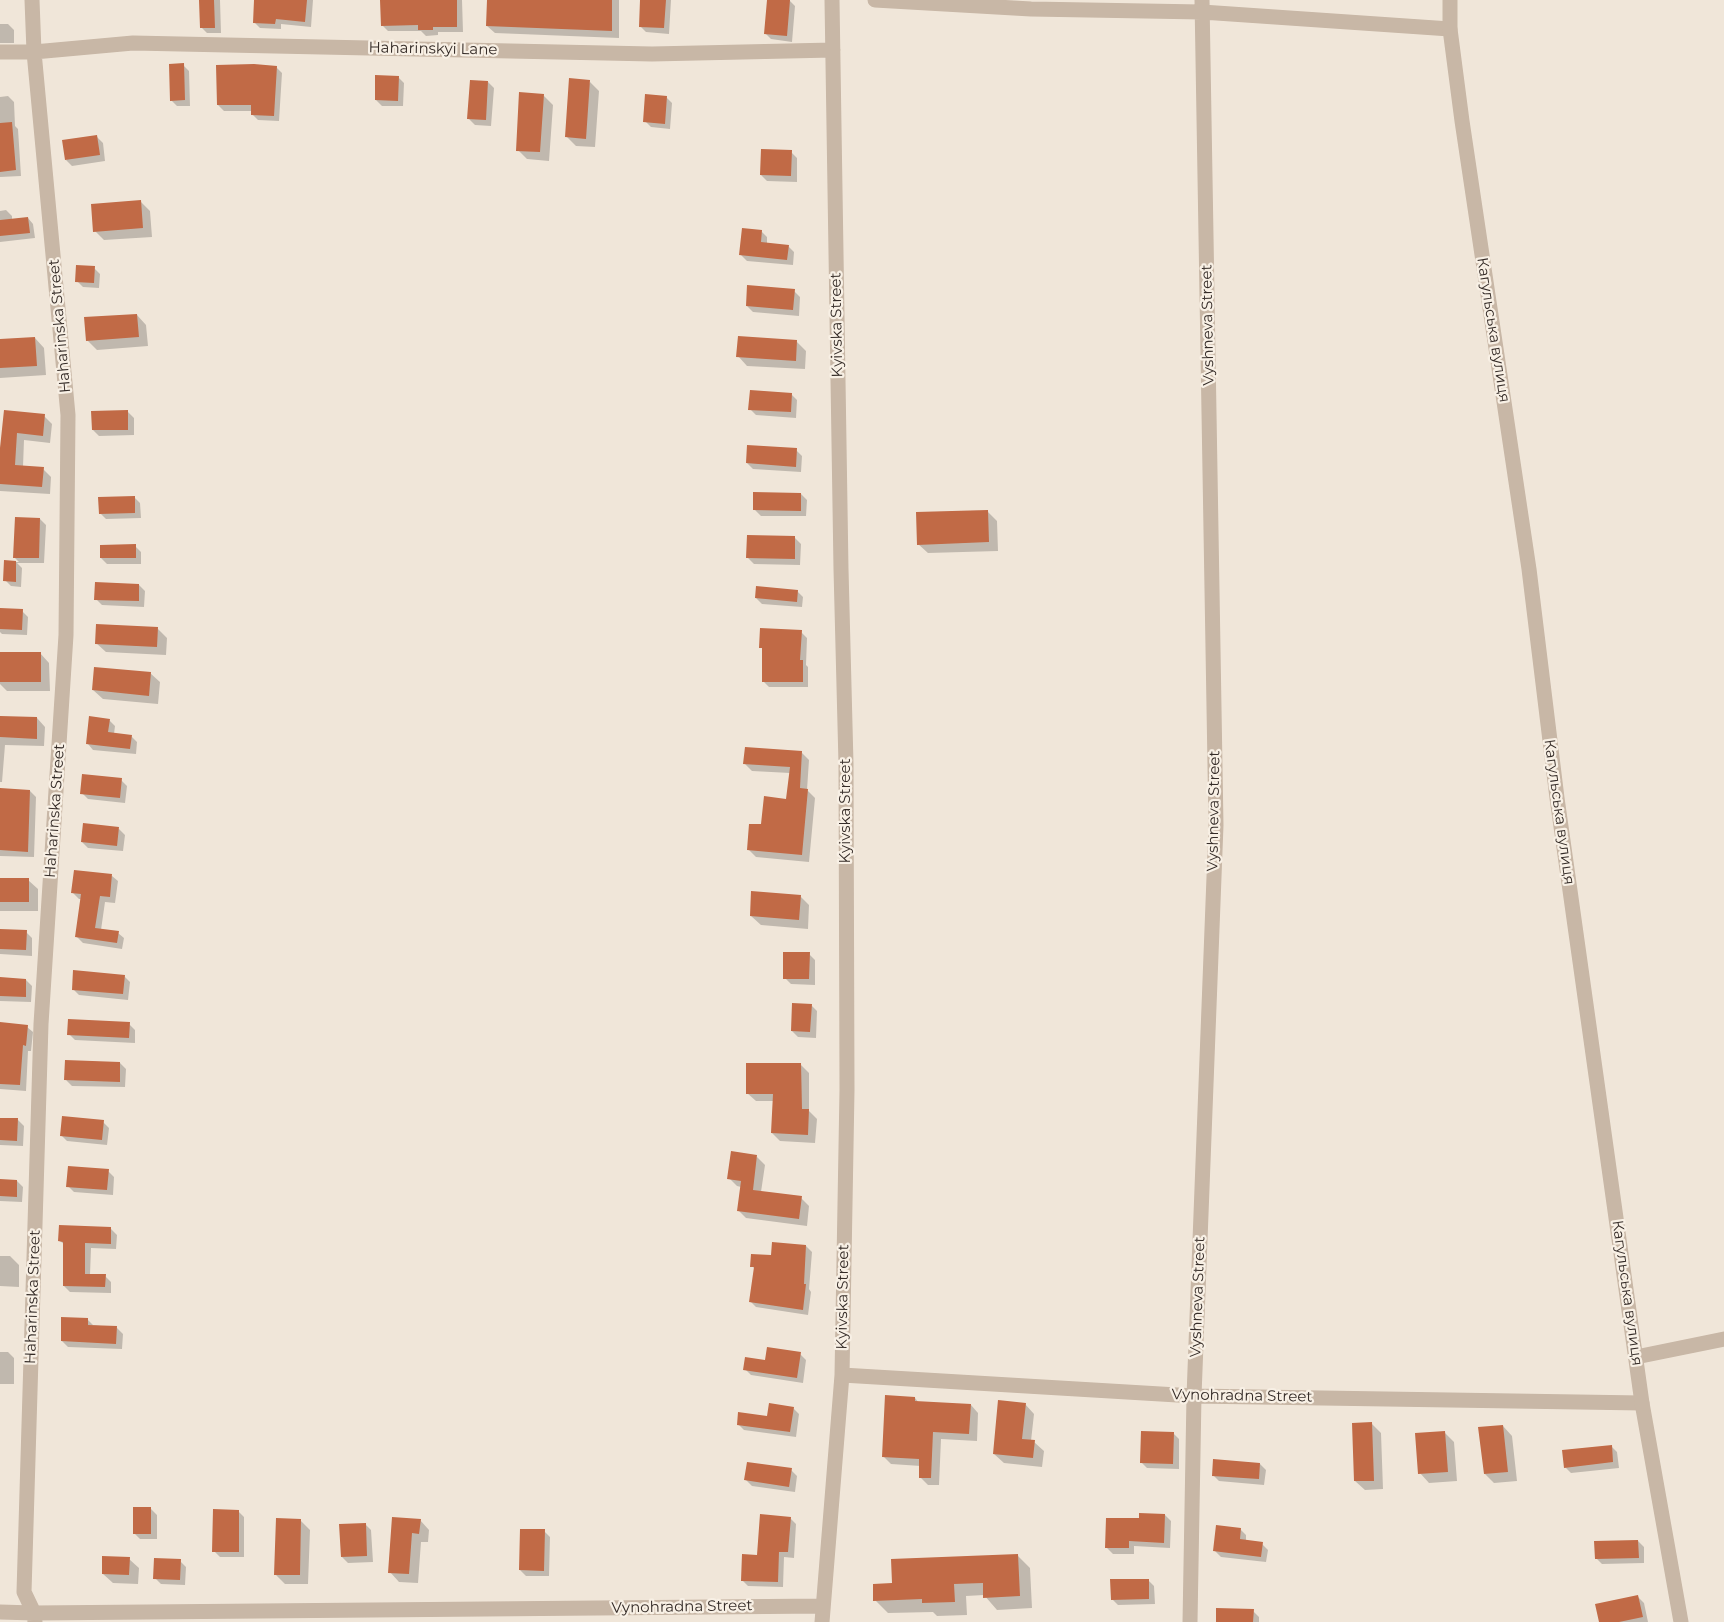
<!DOCTYPE html>
<meta charset="utf-8">
<style>
body{margin:0}
canvas{display:block;background:#f0e6d9}
</style>
<canvas width="1724" height="1622"></canvas>
<script>
const context = document.querySelector('canvas').getContext('2d');
context.lineJoin = 'round';
function paint(path, color) { context.fillStyle = color; context.fill(path, 'evenodd'); }
const poly = rows => new Path2D(rows.map(r => 'M' + r).join(''));
function stroke(path, color, width, dash) { context.strokeStyle = color; context.lineWidth = width; context.lineCap = dash ? 'butt' : 'round'; context.setLineDash(dash || []); context.stroke(path); }
function label(font, color, halo, rows, align = 'center') {
  context.font = font + ' Montserrat,sans-serif'; context.lineWidth = 4.5; context.setLineDash([]); context.textBaseline = 'middle'; context.strokeStyle = halo; context.fillStyle = color; for (const [text, x, y, turn = 0] of rows) {
    context.save(); context.translate(x, y); context.rotate((+turn || 0) * Math.PI / 180); context.textAlign = isNaN(turn) ? turn : align; if (halo) context.strokeText(text, 0, 0); context.fillText(text, 0, 0); context.restore();
  }
}
paint(poly([
 [201,0,220,0,221,33,207,33,201,27],
 [255,0,313,0,311,27,281,24,281,29,260,28,254,22],
 [382,0,462,0,463,32,438,32,438,35,426,36,421,31,388,31,382,25],
 [488,0,619,0,619,38,495,33,487,26],
 [642,0,671,0,669,34,646,32,640,26],
 [768,0,789,0,795,6,792,42,771,39,765,33],
 [0,24,8,24,14,30,14,43,0,43],
 [183,65,189,71,190,106,177,106,171,100],
 [276,67,282,73,279,121,258,120,252,114,253,111,224,111,218,105],
 [398,77,404,83,403,106,382,106,376,100],
 [488,82,494,88,491,126,475,125,469,119],
 [590,82,599,91,595,147,576,146,566,136],
 [543,95,553,105,549,161,527,159,518,150],
 [8,96,14,102,15,126,18,129,21,176,0,177,0,97],
 [666,97,672,103,670,129,651,127,645,121],
 [97,137,103,143,105,161,72,166,66,160],
 [791,152,797,158,797,182,767,181,761,175],
 [141,202,150,211,152,237,104,240,95,231],
 [6,210,12,216,12,220,28,218,33,224,35,238,0,242,0,211],
 [761,231,767,237,767,244,788,246,794,252,793,265,747,261,741,255],
 [94,268,100,274,99,288,83,287,77,281],
 [794,291,800,297,799,316,753,312,747,306],
 [137,315,146,325,148,346,97,350,87,340],
 [35,338,44,348,46,375,0,378,0,340],
 [796,341,806,351,805,369,747,366,738,356],
 [791,394,797,400,796,418,756,415,750,409],
 [5,412,44,416,52,424,50,443,24,440,23,467,43,469,51,477,50,494,0,491,0,452],
 [128,412,134,418,134,435,99,436,93,430],
 [796,450,802,456,801,472,753,469,747,463],
 [801,494,807,500,806,516,761,516,755,510],
 [134,497,140,503,141,518,106,519,100,513],
 [987,511,997,521,998,551,928,553,918,544],
 [40,519,46,525,44,563,17,563,22,568,21,587,11,586,5,580,5,562,19,562,14,557],
 [795,538,801,544,800,565,754,564,748,558],
 [135,546,141,552,141,564,107,564,101,558],
 [139,585,145,591,144,607,102,605,96,599],
 [797,591,803,597,802,607,762,604,756,598],
 [0,609,22,611,28,617,27,635,2,634,0,632],
 [157,628,167,638,166,655,106,652,96,643],
 [801,632,807,638,806,665,808,667,808,687,769,687,763,681,763,650,761,647],
 [40,653,49,663,50,691,7,691,0,684,0,654],
 [150,673,160,682,158,704,103,699,93,690],
 [0,717,37,718,45,727,44,746,5,745,2,782,0,782],
 [109,720,115,726,114,734,131,736,137,742,136,754,93,750,88,744],
 [801,752,809,760,807,790,815,798,809,862,756,857,749,850,762,826,787,800,790,773,752,771,745,764],
 [121,780,127,786,125,803,88,799,82,793],
 [0,790,30,791,36,797,34,857,0,856],
 [119,829,125,835,123,851,88,848,82,842],
 [112,876,118,881,115,903,105,902,101,930,118,933,124,938,122,949,83,943,77,937,82,899,79,899,73,893],
 [0,880,28,880,38,889,38,911,0,911],
 [800,896,809,905,808,929,761,925,751,916],
 [0,931,26,932,32,938,32,956,0,954],
 [809,954,815,960,815,985,791,984,785,978],
 [124,976,130,982,128,1000,79,995,73,989],
 [0,979,26,980,32,986,31,1002,0,1001],
 [811,1005,817,1011,816,1038,798,1037,792,1031],
 [0,1024,27,1027,33,1032,31,1051,28,1051,26,1091,0,1089],
 [129,1024,135,1030,135,1043,75,1040,69,1034],
 [120,1063,126,1069,125,1087,72,1086,66,1080],
 [801,1065,809,1073,809,1111,817,1119,815,1143,780,1141,772,1133,774,1101,756,1101,747,1093],
 [0,1119,18,1120,24,1126,23,1146,0,1145],
 [103,1122,109,1128,107,1145,67,1141,61,1135],
 [757,1157,765,1165,761,1192,801,1198,809,1206,807,1226,746,1218,738,1210,741,1187,737,1186,729,1178],
 [108,1171,114,1177,113,1195,74,1192,68,1186],
 [0,1181,17,1181,23,1187,22,1202,0,1201],
 [111,1229,117,1235,116,1249,91,1248,90,1275,105,1276,111,1282,111,1293,70,1292,64,1286,65,1245,60,1241],
 [806,1246,812,1252,809,1289,811,1292,808,1315,756,1307,750,1301,755,1269,752,1266,773,1257],
 [0,1256,10,1256,19,1265,19,1287,0,1286],
 [87,1319,93,1325,117,1328,123,1334,122,1349,68,1347,62,1341],
 [0,1352,8,1352,14,1358,14,1384,0,1384],
 [800,1354,806,1360,803,1383,751,1375,745,1369],
 [915,1398,919,1403,971,1405,978,1413,977,1441,941,1439,939,1485,928,1485,920,1477,921,1466,891,1464,883,1456],
 [1025,1404,1034,1414,1031,1441,1034,1442,1044,1451,1042,1467,1004,1463,994,1454],
 [793,1408,799,1414,796,1437,744,1430,738,1424,768,1418],
 [1372,1424,1381,1433,1383,1489,1365,1490,1355,1481],
 [1503,1426,1512,1436,1517,1481,1494,1483,1485,1474],
 [1173,1433,1179,1439,1179,1469,1147,1468,1141,1462],
 [1445,1433,1454,1442,1457,1481,1429,1483,1420,1473],
 [1611,1446,1617,1452,1619,1468,1571,1473,1565,1467],
 [1260,1464,1266,1470,1264,1485,1219,1481,1213,1475],
 [791,1470,797,1476,795,1492,752,1486,746,1480],
 [151,1509,157,1515,157,1539,140,1539,134,1533],
 [238,1511,244,1517,244,1557,220,1557,214,1551],
 [1165,1515,1171,1521,1170,1548,1134,1546,1134,1554,1113,1554,1107,1548,1141,1520],
 [790,1518,796,1524,794,1558,784,1557,783,1587,748,1586,742,1580,759,1556],
 [394,1519,420,1520,429,1530,428,1542,421,1542,418,1583,399,1582,390,1572],
 [300,1520,310,1530,308,1584,285,1584,276,1575],
 [365,1524,371,1530,373,1562,348,1563,342,1557],
 [1240,1529,1246,1535,1246,1542,1262,1544,1268,1550,1266,1562,1221,1557,1215,1551],
 [544,1531,550,1537,549,1576,526,1576,520,1570],
 [1638,1541,1644,1547,1644,1563,1602,1564,1596,1558],
 [1018,1556,1030,1568,1032,1608,997,1610,984,1595,966,1596,967,1615,937,1616,933,1612,888,1613,875,1600,893,1584],
 [129,1559,139,1568,138,1584,113,1583,103,1574],
 [180,1561,186,1567,185,1585,161,1584,155,1578],
 [1148,1580,1154,1586,1155,1604,1118,1605,1112,1599],
 [1638,1597,1644,1603,1648,1622,1600,1622],
 [1253,1611,1259,1617,1259,1622,1217,1622]
]), '#0003');
paint(poly([
 [199,0,214,0,215,28,200,28],
 [254,0,307,0,305,22,276,19,275,24,253,23],
 [380,0,457,0,457,27,433,27,433,30,418,30,418,25,381,26],
 [487,0,612,0,612,31,486,26],
 [640,0,666,0,664,28,639,27],
 [767,0,790,0,787,36,764,34],
 [184,63,185,100,170,101,169,64],
 [254,64,277,66,274,116,251,115,251,105,217,105,216,65],
 [375,75,399,76,398,101,375,100],
 [569,78,590,80,586,139,565,137],
 [470,80,488,81,486,120,467,119],
 [519,92,544,94,540,152,516,151],
 [645,94,667,96,665,124,643,122],
 [12,122,16,170,0,172,0,123],
 [97,135,100,155,65,160,62,140],
 [761,149,792,150,791,176,760,175],
 [141,200,143,228,93,232,91,204],
 [28,217,30,233,0,236,0,220],
 [742,228,762,230,761,242,789,245,787,260,739,255],
 [76,265,95,266,94,283,75,282],
 [747,285,795,289,793,310,746,306],
 [137,314,139,337,86,341,84,317],
 [738,336,797,340,796,361,736,357],
 [35,337,37,366,0,368,0,339],
 [750,390,792,393,791,412,748,410],
 [4,410,45,414,43,436,17,433,15,465,44,467,42,487,0,484,0,448],
 [128,410,128,430,92,430,91,411],
 [747,445,797,448,796,467,746,463],
 [753,492,801,493,801,511,753,510],
 [135,496,135,513,99,514,98,497],
 [988,510,989,542,917,545,916,512],
 [15,517,40,518,39,558,13,558],
 [747,535,795,536,795,559,746,558],
 [136,544,136,558,100,558,100,545],
 [4,560,16,561,16,582,3,581],
 [95,582,139,584,139,601,94,600],
 [756,586,798,590,797,602,755,598],
 [0,608,23,609,22,630,0,629],
 [96,624,158,627,157,647,95,644],
 [760,628,802,630,800,660,803,660,803,682,762,682,762,648,759,648],
 [0,652,41,652,41,682,0,682],
 [94,667,151,672,149,696,92,690],
 [0,716,37,717,37,739,0,737],
 [89,716,110,719,108,732,132,735,130,749,86,744],
 [745,747,802,751,800,788,808,789,802,855,747,850,749,824,761,824,764,796,786,799,790,767,743,764],
 [82,774,122,778,120,798,80,794],
 [0,788,30,790,28,852,0,850],
 [83,823,119,827,117,846,81,842],
 [74,870,112,874,110,897,100,896,95,928,119,931,117,943,75,937,81,894,71,893],
 [0,878,29,878,29,902,0,902],
 [751,891,801,895,799,920,750,916],
 [0,929,27,930,26,950,0,949],
 [783,952,810,952,809,979,783,979],
 [73,970,125,975,123,994,72,990],
 [0,977,26,979,26,997,0,996],
 [792,1003,812,1004,810,1032,791,1031],
 [68,1019,130,1022,129,1038,67,1035],
 [0,1022,28,1025,26,1046,23,1045,20,1085,0,1084],
 [65,1060,120,1062,120,1082,64,1080],
 [746,1063,801,1063,802,1109,809,1109,808,1135,771,1133,773,1094,746,1094],
 [62,1116,104,1120,102,1140,60,1136],
 [0,1118,18,1118,17,1141,0,1140],
 [731,1151,757,1155,753,1190,802,1196,799,1219,737,1211,741,1181,727,1179],
 [68,1166,109,1169,107,1190,66,1187],
 [0,1179,17,1180,17,1197,0,1196],
 [59,1225,111,1227,111,1244,85,1243,85,1274,106,1274,105,1287,63,1286,63,1242,58,1241],
 [772,1242,806,1245,804,1284,806,1284,803,1310,749,1302,754,1267,750,1267,751,1254,771,1255],
 [61,1317,88,1318,88,1325,117,1326,116,1344,61,1341],
 [767,1347,801,1352,797,1378,743,1370,745,1357,765,1360],
 [885,1395,915,1397,915,1401,971,1404,969,1434,933,1432,931,1478,919,1478,919,1459,882,1457],
 [998,1400,1026,1403,1022,1439,1035,1440,1033,1458,993,1454],
 [769,1403,794,1407,790,1432,737,1425,738,1412,767,1416],
 [1372,1422,1374,1481,1354,1481,1352,1423],
 [1503,1425,1508,1472,1484,1474,1478,1427],
 [1141,1431,1174,1432,1173,1464,1140,1463],
 [1445,1431,1448,1472,1418,1474,1415,1433],
 [1612,1445,1613,1462,1564,1468,1562,1450],
 [1213,1459,1260,1463,1259,1479,1212,1476],
 [747,1462,792,1468,789,1487,744,1480],
 [133,1507,151,1507,151,1534,133,1534],
 [213,1509,239,1510,239,1552,212,1552],
 [1139,1513,1165,1514,1164,1543,1129,1541,1129,1548,1105,1548,1106,1518,1139,1518],
 [760,1514,791,1517,788,1552,779,1552,778,1582,741,1581,742,1554,757,1555],
 [392,1517,421,1519,419,1534,412,1533,409,1574,388,1573],
 [276,1518,301,1519,300,1575,274,1575],
 [366,1523,367,1556,341,1557,339,1524],
 [1216,1525,1241,1528,1240,1539,1263,1542,1261,1557,1213,1551],
 [520,1529,545,1529,544,1571,519,1570],
 [1638,1540,1639,1558,1595,1559,1594,1541],
 [1018,1554,1020,1596,983,1598,983,1583,954,1584,955,1602,922,1603,922,1599,873,1601,873,1584,892,1583,891,1559],
 [102,1556,130,1557,129,1575,102,1574],
 [154,1558,181,1559,180,1580,153,1579],
 [1110,1579,1149,1579,1149,1599,1111,1600],
 [1638,1595,1643,1617,1619,1622,1599,1622,1595,1604],
 [1216,1608,1254,1609,1253,1622,1216,1622]
]), '#c16a46');
stroke(poly([
 [32,0,34,52,68,415,66,635,41,1024,24,1592,34,1613,35,1622],
 [875,0,1031,9,1202,12,1450,29],
 [0,52,34,52,133,43,652,54,833,50],
 [1636,1357,1724,1339],
 [842,1375,1194,1396,1642,1403],
 [0,1612,34,1613,823,1606],
 [822,1622,842,1375,847,1090,846,764,841,569,832,0],
 [1190,1622,1194,1396,1216,825,1202,0]
]), '#c8b7a6', 15);
stroke(poly([
 [1450,0,1450,29,1462,121,1529,569,1557,798,1642,1403,1681,1622]
]), '#c8b7a6', 15);
label('15px', '#342b27', '#f8f0e5', [
 ["Haharinskyi Lane",433,49,1],
 ["Kyivska Street",837,325,-91],
 ["Vyshneva Street",1208,325,-91],
 ["Haharinska Street",60,326,-95],
 ["Кагульська вулиця",1493,330,81],
 ["Haharinska Street",55,811,-86],
 ["Kyivska Street",846,811,-90],
 ["Vyshneva Street",1214,811,-89],
 ["Кагульська вулиця",1559,812,82],
 ["Кагульська вулиця",1627,1293,82],
 ["Haharinska Street",33,1297,-88],
 ["Kyivska Street",843,1297,-89],
 ["Vyshneva Street",1198,1297,-88],
 ["Vynohradna Street",1242,1396,1],
 ["Vynohradna Street",682,1607,-1]
]);
</script>
